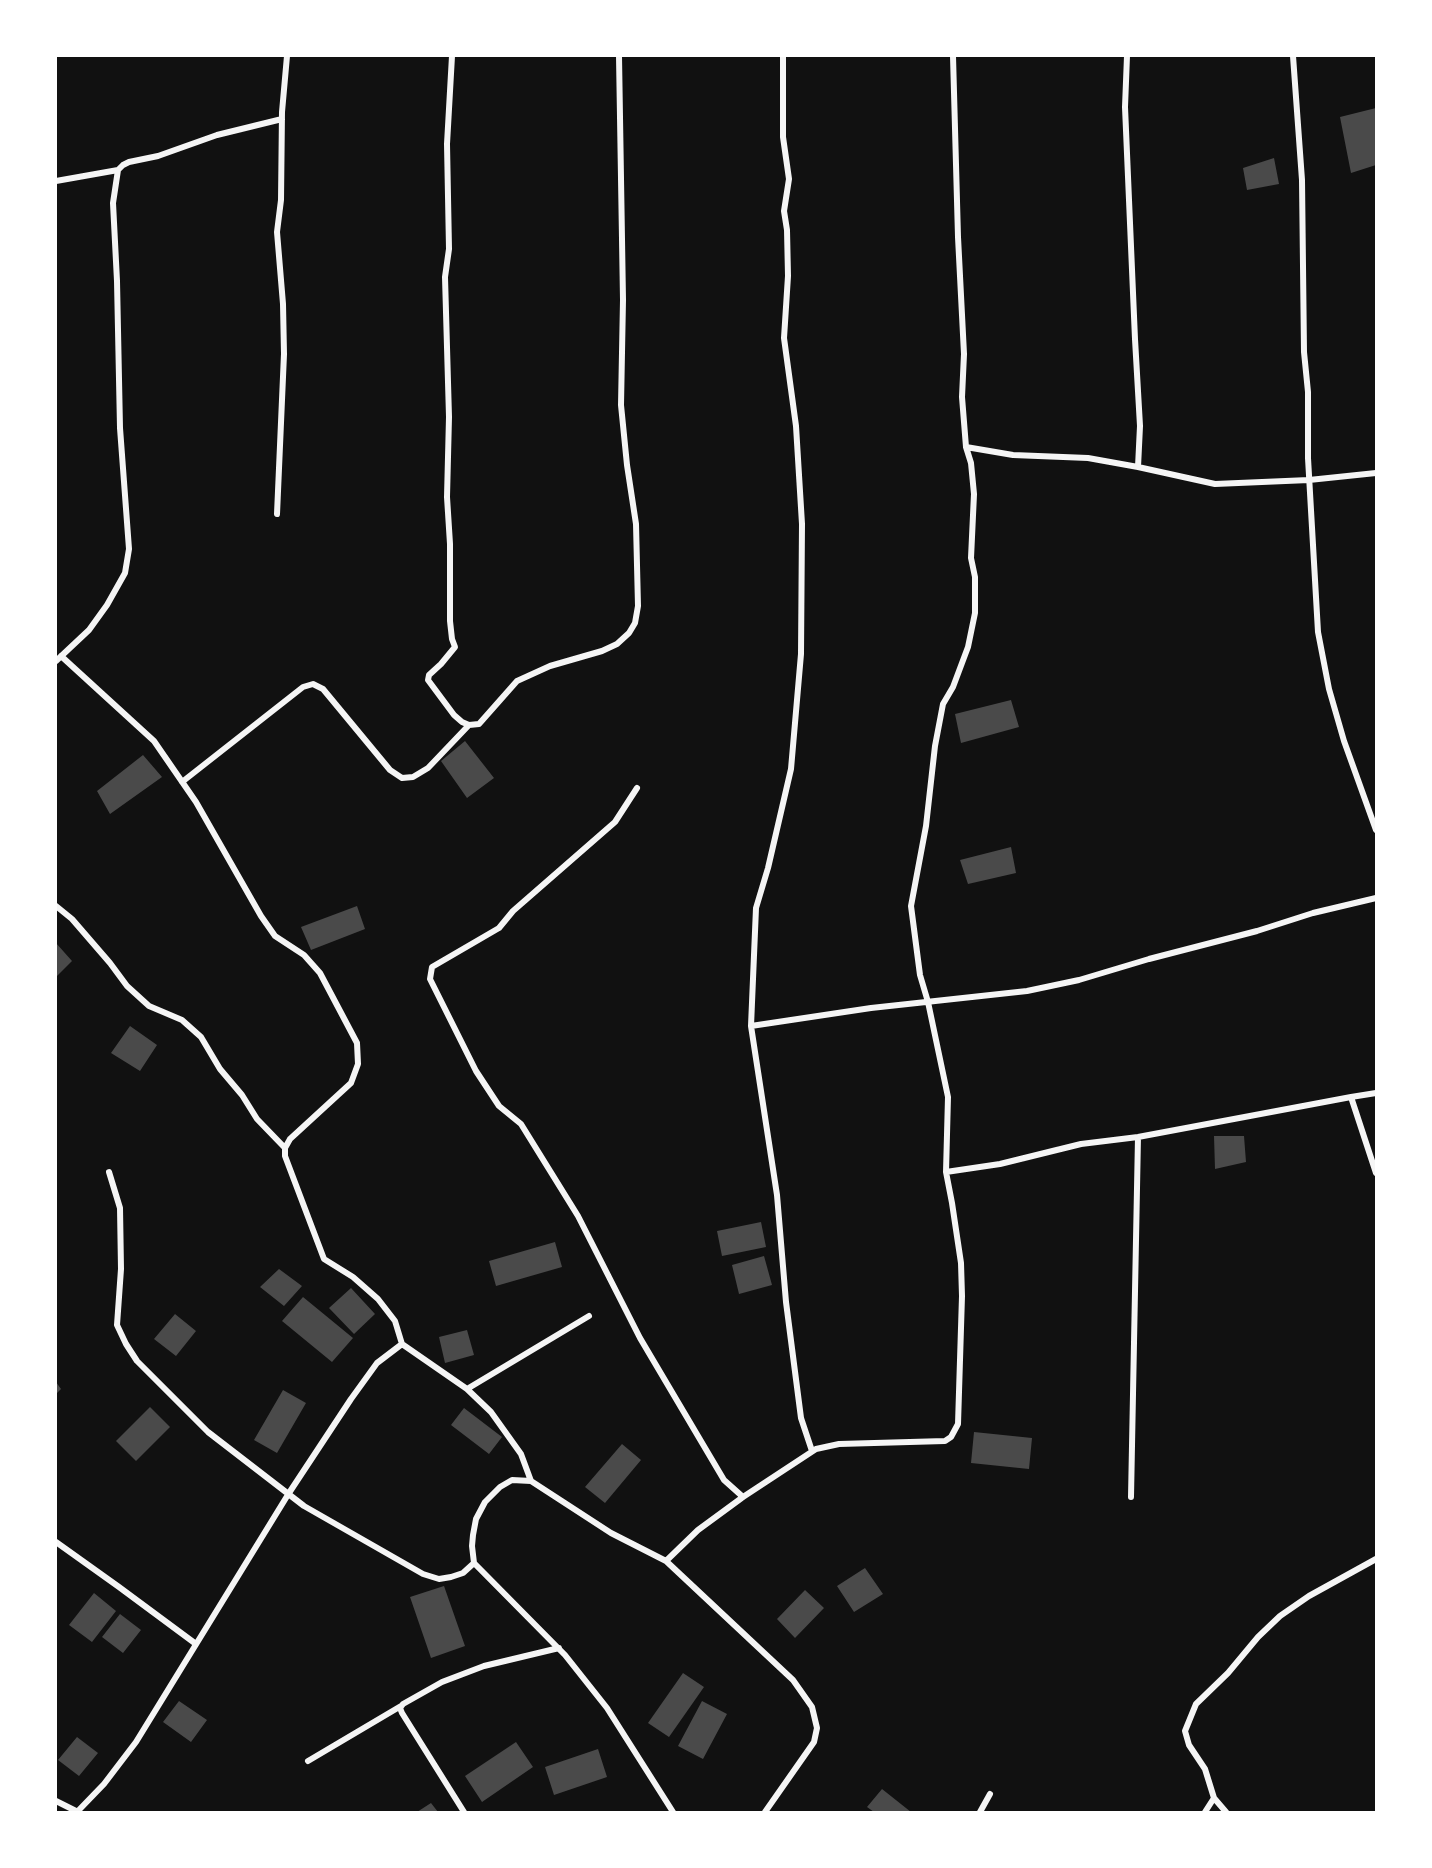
<!DOCTYPE html>
<style>
body{margin:0}
#map{position:relative;width:1432px;height:1868px;overflow:hidden;background:#111;font-family:Raleway,sans-serif}
canvas{display:block}
.frame{position:absolute;inset:0;border:57px solid #fff;pointer-events:none}
</style>
<div id="map">
<canvas width="1432" height="1868"></canvas>
<div class="frame"></div>
</div>
<script>
const context = document.querySelector('canvas').getContext('2d');
context.lineJoin = 'round';
function paint(path, color) { context.fillStyle = color; context.fill(path, 'evenodd'); }
const poly = rows => new Path2D(rows.map(r => 'M' + r).join(''));
function stroke(path, color, width, dash) { context.strokeStyle = color; context.lineWidth = width; context.lineCap = dash ? 'butt' : 'round'; context.setLineDash(dash || []); context.stroke(path); }
paint(poly([
 [1376,108,1376,165,1351,173,1340,117],
 [1274,158,1279,184,1247,190,1243,168],
 [1011,700,1019,727,961,743,955,714],
 [465,741,494,778,467,798,441,761],
 [143,755,162,777,110,814,97,791],
 [1011,847,1016,873,968,884,960,860],
 [357,906,365,929,311,950,301,927],
 [56,943,72,961,56,977],
 [130,1026,157,1045,140,1071,111,1053],
 [1214,1136,1244,1136,1246,1162,1215,1169],
 [761,1222,766,1247,722,1256,717,1231],
 [555,1242,562,1267,496,1286,489,1261],
 [764,1256,772,1285,739,1294,732,1265],
 [279,1269,302,1286,284,1306,260,1287],
 [351,1288,375,1314,354,1334,329,1308],
 [303,1297,353,1338,332,1362,282,1321],
 [175,1314,196,1331,176,1356,154,1339],
 [467,1330,474,1355,445,1363,439,1337],
 [56,1382,61,1389,56,1394],
 [283,1390,306,1403,277,1453,254,1440],
 [150,1407,170,1427,136,1461,116,1441],
 [464,1408,502,1437,489,1454,451,1425],
 [974,1432,1032,1438,1029,1469,971,1463],
 [622,1444,641,1460,605,1503,585,1487],
 [865,1568,883,1594,854,1612,837,1586],
 [444,1586,465,1646,431,1658,410,1597],
 [805,1590,824,1608,795,1638,777,1619],
 [94,1593,116,1611,92,1642,69,1625],
 [120,1614,141,1630,123,1653,102,1637],
 [683,1673,704,1687,669,1737,648,1723],
 [179,1701,207,1720,191,1742,163,1722],
 [702,1701,727,1714,703,1759,678,1746],
 [77,1737,98,1753,79,1776,58,1760],
 [516,1742,533,1767,482,1802,465,1776],
 [598,1749,607,1777,554,1795,545,1767],
 [882,1789,911,1812,874,1812,867,1807],
 [431,1803,438,1812,417,1812]
]), '#4a4a4a');
stroke(poly([
 [452,56,447,144,449,249,445,277,449,417,447,497,450,544,450,621,452,639,455,647,441,664,429,675,428,680,454,715,462,722,469,725,479,724,517,681,550,666,602,651,617,644,629,633,635,623,638,606,636,524,627,465,621,405,623,300,619,56],
 [783,56,783,137,789,179,784,211,787,230,788,276,784,338,796,426,802,524,801,654,791,769,768,868,756,908,751,1026,777,1195,786,1302,801,1418,812,1451],
 [1293,56,1302,180,1304,352,1308,392,1308,458,1318,632,1329,689,1344,741,1376,830],
 [56,181,118,170],
 [966,447,1013,455,1088,458,1138,467,1140,426,1135,339,1125,107,1127,56],
 [1138,467,1215,484,1309,480,1376,473],
 [277,514,284,354,283,304,277,232,281,200,282,112,287,56],
 [61,656,154,741,196,802,261,916,275,936,304,955,320,973,357,1043,358,1064,351,1083,290,1139,285,1148,285,1156,324,1259,353,1277,378,1299,395,1321,402,1344,467,1389,491,1412,521,1454,531,1481,611,1533,666,1561,793,1680,812,1707,817,1728,814,1742,765,1812],
 [56,661,89,630,107,605,125,573,129,549,120,428,117,281,113,203,118,170,123,165,129,162,158,156,217,135,282,119],
 [182,782,303,687,313,684,323,689,390,770,402,778,413,777,428,768,469,725],
 [637,788,615,822,513,911,499,928,432,967,430,979,476,1071,499,1106,521,1124,578,1216,640,1338,724,1480,743,1497],
 [56,906,72,919,110,963,127,986,149,1006,182,1020,201,1037,220,1069,242,1095,257,1119,285,1148],
 [751,1026,871,1008,1027,991,1079,980,1149,959,1257,931,1313,913,1376,898],
 [1351,1097,1376,1173],
 [109,1172,120,1208,121,1269,117,1325,126,1344,137,1361,208,1432,304,1506,423,1574,439,1579,451,1577,463,1573,474,1563],
 [946,1172,1000,1164,1081,1144,1138,1137,1351,1097,1376,1093],
 [467,1389,589,1316],
 [531,1481,512,1480,500,1487,485,1502,476,1519,473,1535,472,1546,474,1563,565,1655,607,1708,673,1812],
 [1131,1497,1138,1137],
 [56,1542,119,1587,196,1644],
 [666,1561,698,1530,743,1497,816,1449,839,1444,945,1441,951,1437,958,1424,962,1296,961,1263,952,1203,946,1172,948,1097,928,1002,920,975,911,906,926,826,935,746,943,704,953,687,968,647,975,613,975,577,971,558,974,494,971,463,966,447,962,397,964,354,958,237,953,56],
 [308,1761,401,1706],
 [56,1801,78,1812],
 [77,1812,104,1784,136,1742,289,1493,351,1399,377,1363,402,1344],
 [464,1812,402,1713,400,1708,403,1704,442,1682,484,1666,559,1648],
 [980,1812,990,1794],
 [1205,1812,1214,1798],
 [1226,1812,1214,1798,1205,1769,1189,1745,1185,1731,1196,1704,1228,1673,1258,1637,1280,1616,1309,1596,1376,1559]
]), '#f5f5f5', 6);
</script>
